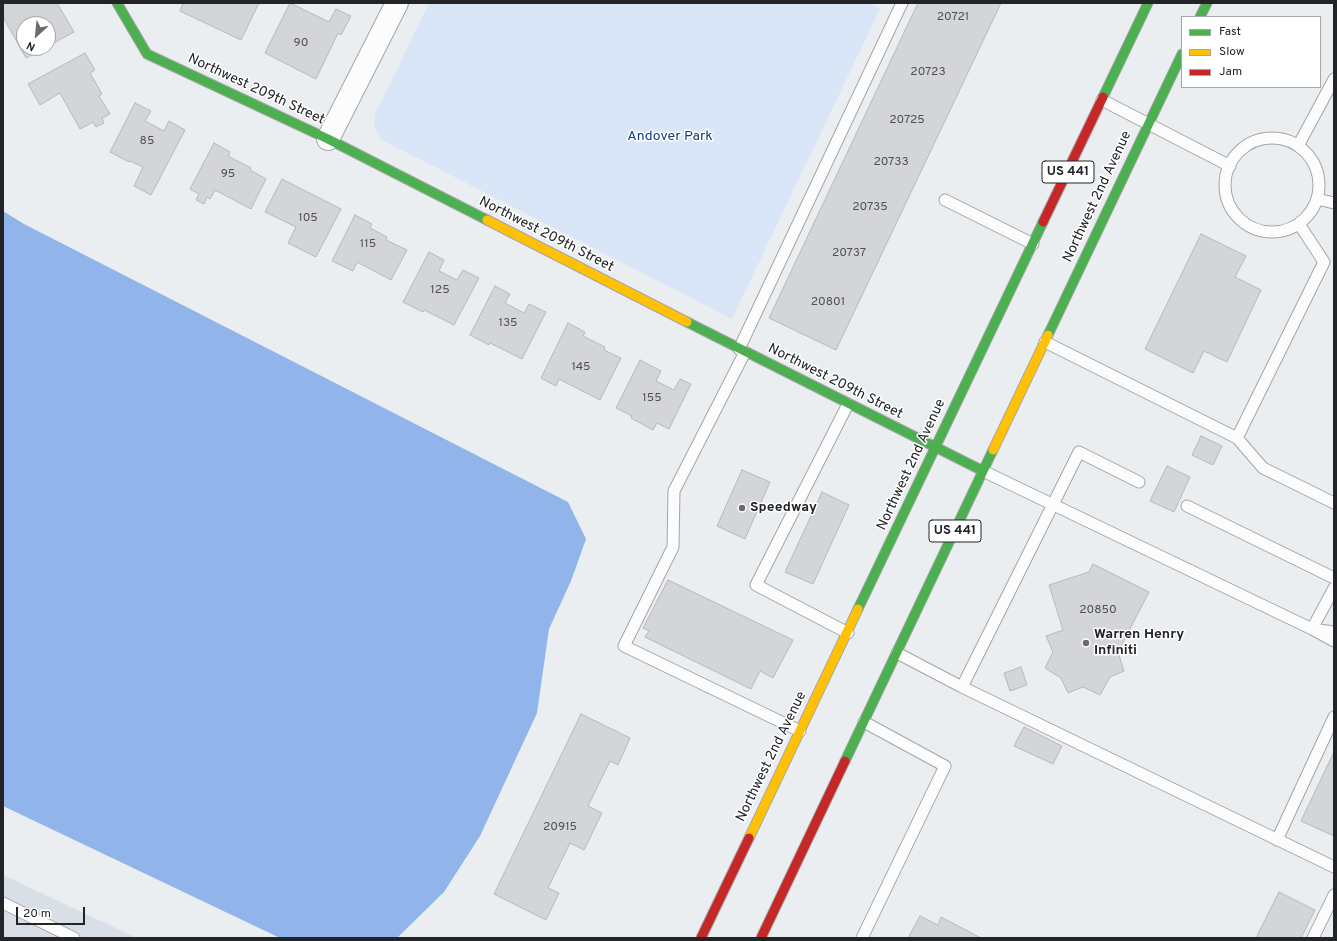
<!DOCTYPE html>
<style>
body{margin:0}
#map{position:relative;width:1337px;height:941px;overflow:hidden;background:#ebeef1;font-family:Overpass,sans-serif}
canvas{display:block}
.frame{position:absolute;inset:0;border:4px solid #232427;pointer-events:none}
.legend{position:absolute;left:1181px;top:16px;width:140px;height:72px;box-sizing:border-box;background:#fff;border:1px solid #a7a7a9;margin:0;padding:5px 7px;list-style:none;font-size:12px;color:#232427}
.legend li{display:flex;align-items:center;gap:8px;height:20px}
.legend b{width:20px;border:1px solid #a7a7a9}
.north{position:absolute;left:16px;top:16px;width:40px;height:40px;box-sizing:border-box;background:#fff;border:1px solid #a7a7a9;border-radius:50%;rotate:207deg;font-size:11px;font-weight:700;line-height:16px;text-align:center;color:#232427}
.north::after{content:'';display:block;margin:auto;width:14px;height:18px;background:#696b6e;clip-path:polygon(50% 0,100% 100%,50% 72%,0 100%)}
.scale{position:absolute;left:16px;top:907px;width:69px;height:18px;box-sizing:border-box;border:2px solid #232427;border-top:0;padding-left:5px;font-size:12px;line-height:14px;white-space:nowrap;color:#232427;-webkit-text-stroke:3px #fff;paint-order:stroke}
</style>
<div id="map">
<canvas width="1337" height="941"></canvas>
<div class="frame"></div>
<ul class="legend">
<li><b style="height:5px;background:#4caf50"></b>Fast</li>
<li><b style="height:5px;background:#ffc107"></b>Slow</li>
<li><b style="height:5px;background:#c62828"></b>Jam</li>
</ul>
<div class="north">N</div>
<div class="scale">20 m</div>
</div>
<script>
const context = document.querySelector('canvas').getContext('2d');
context.lineJoin = 'round';
function paint(path, color) { context.fillStyle = color; context.fill(path, 'evenodd'); }
const poly = rows => new Path2D(rows.map(r => 'M' + r).join(''));
function stroke(path, color, width, dash) { context.strokeStyle = color; context.lineWidth = width; context.lineCap = dash ? 'butt' : 'round'; context.setLineDash(dash || []); context.stroke(path); }
function label(font, color, halo, rows, align = 'center') {
  context.font = font + ' Overpass,sans-serif'; context.lineWidth = 3; context.setLineDash([]); context.textBaseline = 'middle'; context.strokeStyle = halo; context.fillStyle = color; for (const [text, x, y, turn = 0] of rows) {
    context.save(); context.translate(x, y); context.rotate((+turn || 0) * Math.PI / 180); context.textAlign = isNaN(turn) ? turn : align; if (halo) context.strokeText(text, 0, 0); context.fillText(text, 0, 0); context.restore();
  }
}
paint(poly([
 [3,875,137,938,3,938]
]), '#d9dfe7');
paint(poly([
 [429,3,869,3,880,9,732,319,380,139,374,124,375,114]
]), '#d9e6f8');
paint(poly([
 [3,211,24,224,568,502,586,539,571,581,549,629,537,713,480,836,444,892,397,938,280,938,3,806]
]), '#91b5ea');
const building = poly([
 [3,3,54,3,55,4,57,3,74,32,48,46,48,24,24,24,24,48,45,48,26,58,3,17,3,3],
 [183,3,259,3,241,40,180,11,183,3],
 [290,3,329,22,336,9,351,16,341,35,338,33,316,79,265,53,290,3],
 [918,3,1001,3,836,350,769,318,918,3],
 [85,53,95,70,90,73,102,94,99,96,110,114,102,118,104,123,96,127,93,122,80,129,60,93,40,105,28,84,85,53],
 [135,103,151,111,145,121,164,131,169,121,185,130,151,195,134,186,143,167,130,161,129,162,110,152,135,103],
 [214,143,230,152,228,156,251,168,250,170,266,179,251,209,215,190,210,199,207,197,204,204,196,200,199,194,190,189,214,143],
 [282,179,341,209,316,257,288,243,296,227,265,212,282,179],
 [355,215,372,224,370,228,387,237,386,240,407,250,391,280,357,262,353,271,332,261,355,215],
 [1201,234,1246,256,1235,277,1261,290,1227,362,1204,351,1193,373,1145,349,1201,234],
 [429,252,444,260,439,271,457,280,463,270,479,278,454,325,424,310,423,312,403,302,429,252],
 [495,286,510,294,505,303,524,313,529,304,546,312,522,359,490,343,489,345,470,335,495,286],
 [568,323,585,332,583,336,605,347,604,350,621,358,600,400,559,379,556,386,541,378,568,323],
 [640,360,661,371,656,381,674,390,680,379,691,384,669,429,657,423,653,430,631,418,632,416,616,408,640,360],
 [1201,436,1222,446,1213,465,1192,455,1201,436],
 [1167,466,1190,477,1174,512,1150,501,1167,466],
 [742,470,770,482,745,539,717,526,742,470],
 [822,492,849,505,813,584,785,572,822,492],
 [1093,564,1149,592,1118,652,1124,671,1110,677,1100,695,1083,687,1068,693,1061,678,1045,668,1053,652,1046,636,1063,630,1049,585,1089,572,1093,564],
 [668,580,793,640,773,678,760,671,751,689,645,637,649,631,643,628,668,580],
 [1021,667,1027,685,1010,691,1004,673,1021,667],
 [581,714,630,738,618,765,610,761,588,806,602,813,584,850,570,843,548,888,559,893,546,920,494,894,581,714],
 [1024,727,1062,746,1053,764,1014,746,1024,727],
 [1334,752,1334,836,1301,821,1334,752],
 [1279,892,1315,910,1301,938,1256,938,1279,892],
 [920,916,938,925,941,917,981,938,908,938,920,916]
]);
paint(building, '#d3d5d8');
stroke(building, '#b6b8bb', 1);
const lane = poly([
 [1102,100,1230,166],
 '1225 185a47 47 0 1 1 94 0a47 47 0 1 1-94 0Z',
 [1298,146,1334,79],
 [1317,199,1334,203],
 [945,200,1033,244],
 [1045,342,1237,438,1263,468,1334,503],
 [739,349,902,3],
 [745,352,674,491,673,547,624,646,800,731],
 [1237,438,1324,262,1299,224],
 [983,471,1312,629,1334,632],
 [1187,506,1334,578],
 [1334,588,1312,629,1334,641],
 [848,633,756,585,848,404],
 [897,653,962,687,1334,867],
 [962,687,1079,452,1139,482],
 [1277,840,1334,717],
 [3,903,74,938],
 [862,938,945,766,864,722],
 [1313,938,1334,895]
]);
const street = poly([
 [328,139,397,3]
]);
const fast = poly([
 [117,3,147,54,328,139,487,220],
 [1200,17,1207,3],
 [1103,97,1148,3],
 [687,322,983,471],
 [1048,335,1182,54],
 [858,609,1043,222],
 [845,761,993,450]
]);
const slow = poly([
 [487,220,687,322],
 [993,450,1048,335],
 [749,838,858,609]
]);
const jam = poly([
 [1043,222,1103,97],
 [701,938,749,838],
 [761,938,845,761]
]);
stroke(lane, '#a3a5a7', 13);
stroke(street, '#a3a5a7', 24);
stroke(fast, '#a3a5a7', 11);
stroke(slow, '#a3a5a7', 11);
stroke(jam, '#a3a5a7', 11);
stroke(lane, '#fcfcfd', 11);
stroke(street, '#fcfcfd', 22);
stroke(fast, '#4caf50', 9);
stroke(slow, '#ffc107', 9);
stroke(jam, '#c62828', 9);
for (const [x, y, r, color] of [
 [742,508,4,"#696b6e"],
 [1086,643,4,"#696b6e"]
]) { const dot = new Path2D(); dot.arc(x, y, r, 0, 2 * Math.PI); context.fillStyle = color; context.fill(dot); stroke(dot, '#fff', 1.5); }
label('12px', '#505154', null, [
 ["20721",953,18],
 ["90",301,44],
 ["20723",928,73],
 ["20725",907,121],
 ["85",147,142],
 ["20733",891,163],
 ["95",228,175],
 ["20735",870,208],
 ["105",308,219],
 ["115",368,245],
 ["20737",849,254],
 ["125",440,291],
 ["20801",828,303],
 ["135",508,324],
 ["145",581,368],
 ["155",652,399],
 ["20850",1098,611],
 ["20915",560,828]
]);
for (const [x, y, w] of [
 [1068,172,52],
 [955,531,52]
]) { const box = new Path2D(); box.roundRect(x - w / 2, y - 11, w, 22, 3); context.fillStyle = '#fff'; context.fill(box); stroke(box, '#232427', 1); }
label('bold 13px', '#232427', null, [
 ["US 441",1068,172],
 ["US 441",955,531]
]);
label('14px', '#232427', '#fff', [
 ["Northwest 209th Street",256,90,25],
 ["Northwest 2nd Avenue",1098,197,-65],
 ["Northwest 209th Street",546,235,27],
 ["Northwest 209th Street",835,382,27],
 ["Northwest 2nd Avenue",912,465,-65],
 ["Northwest 2nd Avenue",772,757,-64]
]);
label('14px', '#0e3e80', '#fff', [
 ["Andover Park",670,137]
]);
label('bold 14px', '#232427', '#fff', [
 ["Speedway",750,508],
 ["Warren Henry",1094,635],
 ["Infiniti",1094,651]
], 'left');
</script>
